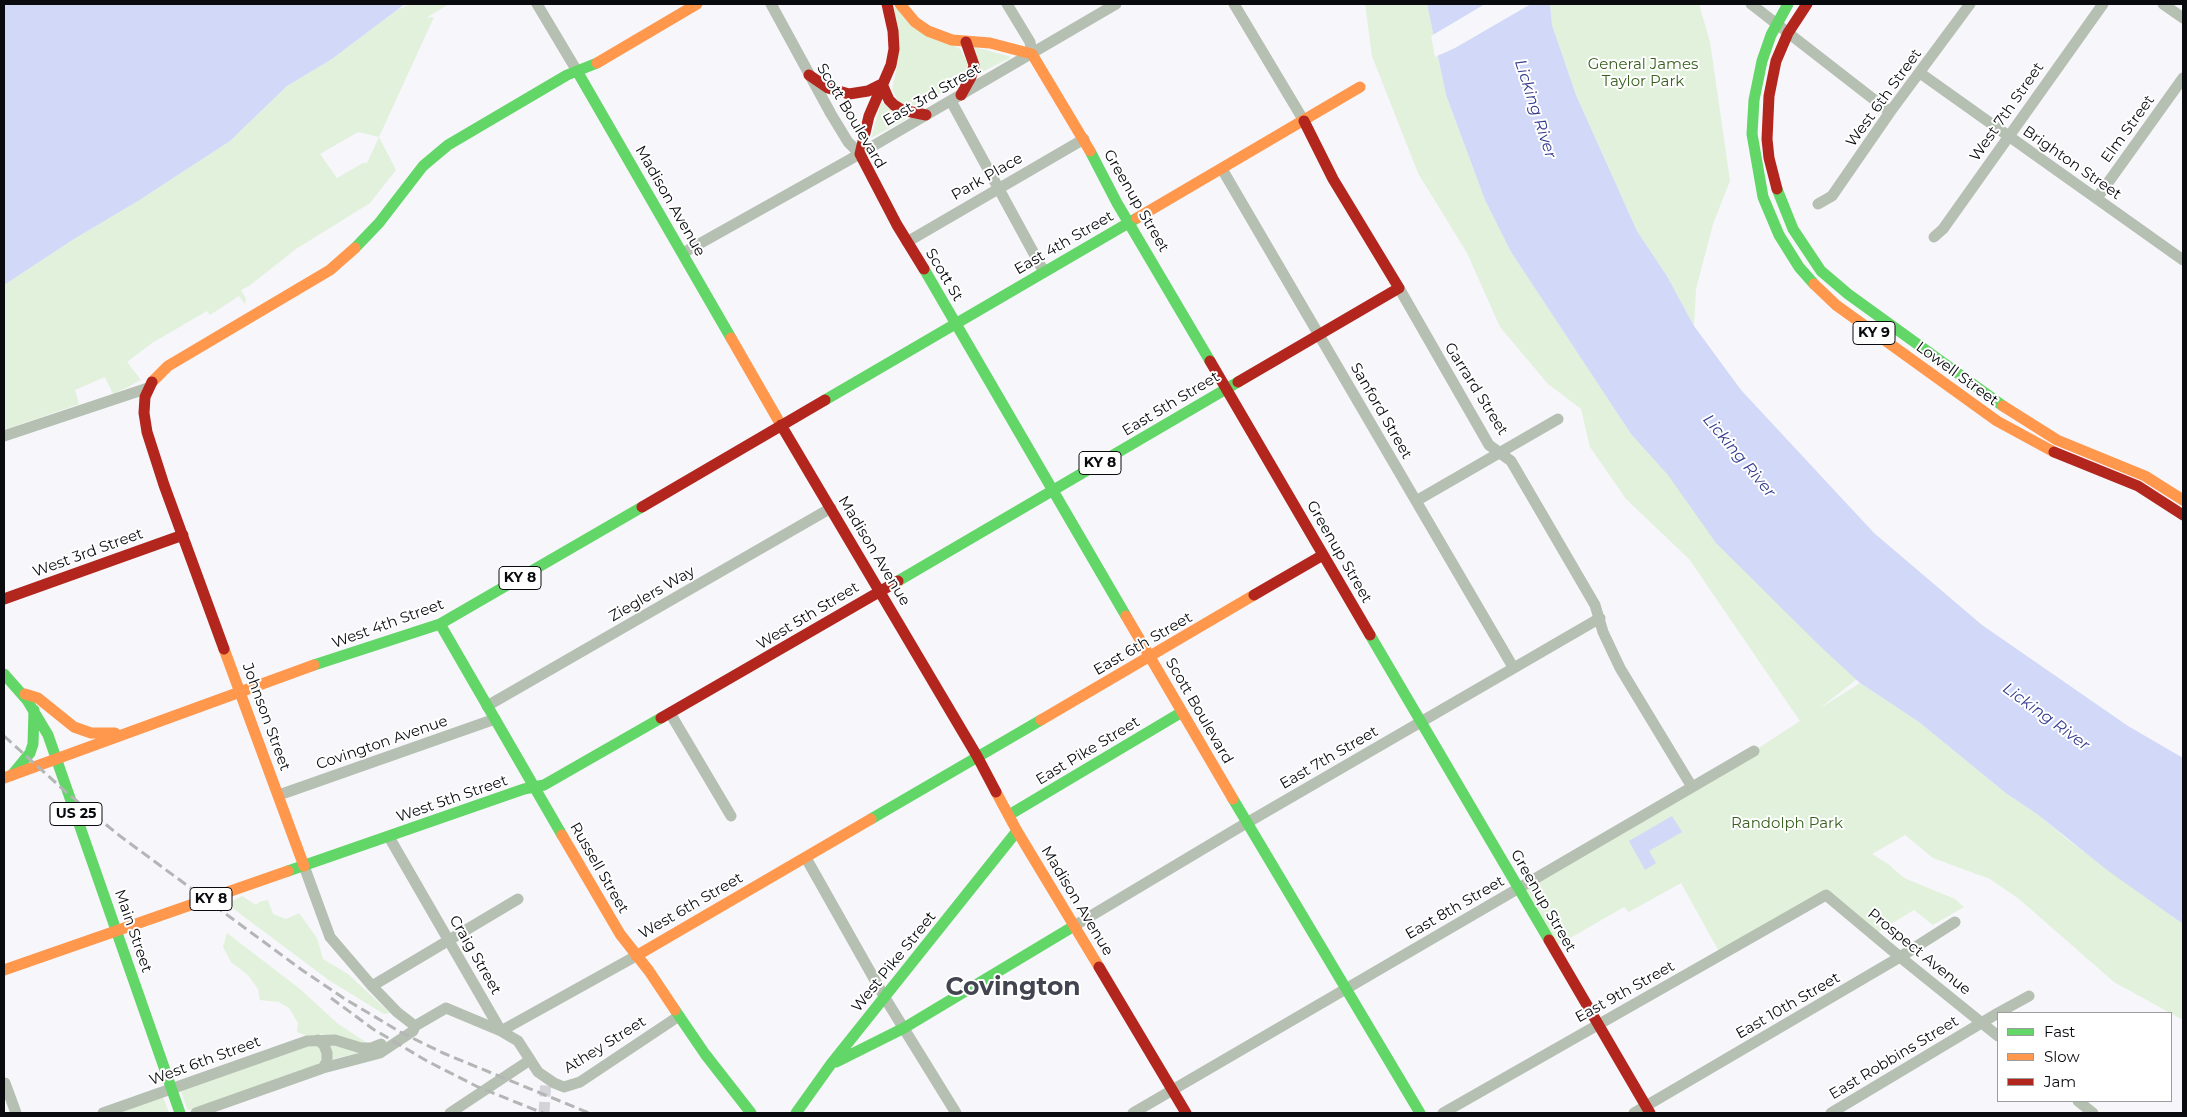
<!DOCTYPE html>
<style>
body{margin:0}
#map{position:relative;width:2187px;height:1117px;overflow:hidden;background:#f6f6fb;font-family:Montserrat,sans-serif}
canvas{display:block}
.frame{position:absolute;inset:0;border:5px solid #0a0b0f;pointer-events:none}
.legend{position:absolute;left:1997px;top:1012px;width:175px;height:90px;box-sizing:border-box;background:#fff;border:1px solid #9d9d9f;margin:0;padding:6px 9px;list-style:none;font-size:15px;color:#0a0b0f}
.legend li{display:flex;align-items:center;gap:10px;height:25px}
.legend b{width:25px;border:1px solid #9d9d9f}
</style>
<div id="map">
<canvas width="2187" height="1117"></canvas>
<div class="frame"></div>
<ul class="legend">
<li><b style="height:6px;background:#63d668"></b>Fast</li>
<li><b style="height:6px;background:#ff974d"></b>Slow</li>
<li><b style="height:6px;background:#b3261e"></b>Jam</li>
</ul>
</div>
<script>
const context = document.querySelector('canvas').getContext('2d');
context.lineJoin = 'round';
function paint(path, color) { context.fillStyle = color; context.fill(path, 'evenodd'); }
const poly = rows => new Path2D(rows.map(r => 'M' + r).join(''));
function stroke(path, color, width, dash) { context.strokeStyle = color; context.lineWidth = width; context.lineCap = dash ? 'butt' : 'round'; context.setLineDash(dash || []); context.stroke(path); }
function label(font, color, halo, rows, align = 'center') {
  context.font = font + ' Montserrat,sans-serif'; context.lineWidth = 4; context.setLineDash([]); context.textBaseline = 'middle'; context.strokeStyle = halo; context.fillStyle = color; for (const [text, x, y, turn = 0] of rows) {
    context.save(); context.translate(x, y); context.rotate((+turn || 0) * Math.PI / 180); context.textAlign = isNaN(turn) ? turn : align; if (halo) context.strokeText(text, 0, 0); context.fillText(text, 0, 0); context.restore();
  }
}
paint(poly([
 [409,4,449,4,426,18,434,17,379,137,396,170,370,203,296,249,249,286,241,290,246,299,245,304,239,296,210,315,207,311,152,343,127,362,141,380,126,388,113,394,105,377,75,390,79,404,4,430,4,285,74,239,138,201,230,141,287,86,332,59,396,11],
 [358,132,379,137,367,163,363,163,337,178,320,154],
 [1365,4,1427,4,1446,95,1485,200,1511,252,1631,434,1857,679,1819,709,1860,683,1919,722,2007,794,2037,814,2068,840,2183,924,2183,1020,2114,982,2019,899,1990,879,1933,858,1905,835,1872,854,1888,864,1904,878,1955,899,1964,907,1933,925,1914,910,1873,935,1826,895,1721,955,1681,883,1629,912,1624,907,1553,948,1518,888,1754,751,1800,721,1689,559,1626,499,1590,447,1581,409,1548,384,1500,327,1467,253,1418,173,1372,56],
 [1550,4,1699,4,1710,42,1730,181,1713,224,1696,289,1694,326,1667,276,1637,231,1576,95,1552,25],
 [893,6,960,49,968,64,960,82,921,104,909,106,899,103,892,89,898,62],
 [974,47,1009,56,1010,58,980,73],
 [881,102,906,119,871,138],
 [242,896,256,905,259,902,268,900,273,914,286,919,299,913,317,938,323,959,348,974,390,1013,384,1014,330,981,227,904],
 [227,933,300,989,337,1023,367,1043,359,1046,322,1034,309,1037,297,1032,298,1023,289,1008,279,1002,260,1000,258,989,248,975,231,962,223,947],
 [328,1042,359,1053,332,1059],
 [308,1045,317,1046,321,1048,323,1058,317,1065,190,1110,187,1109,181,1091],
 [163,1097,169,1113,113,1113]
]), '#e1f1db');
paint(poly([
 [4,4,405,4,332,59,287,86,230,141,138,201,74,239,4,285],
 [1427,4,1550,4,1552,25,1576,95,1637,231,1667,276,1694,326,1741,390,1874,533,1982,625,2128,726,2183,758,2183,924,2107,870,2037,814,2007,794,1919,722,1860,683,1822,648,1716,543,1668,475,1631,434,1511,252,1485,200,1446,95],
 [1672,816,1682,832,1649,851,1656,863,1645,870,1629,841]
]), '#d1d8f8');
paint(poly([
 [1485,4,1531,4,1455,48,1435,57,1431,36]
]), '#f6f6fb');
stroke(poly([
 [544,1113,546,1078]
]), '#d3d3d8', 11, [11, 5.5]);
stroke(poly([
 [537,4,577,71],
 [771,4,831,114,848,142,860,154],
 [1007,4,1030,42,1032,54],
 [1234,4,1304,121],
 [1751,4,1890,112],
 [2163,4,2183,18],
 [1920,73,2183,260],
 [951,101,1044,272],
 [1222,169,1513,667],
 [2097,198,2183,78],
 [1818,204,1832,196,1890,112,1970,4],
 [1934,237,1943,229,2103,4],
 [907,242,1084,139],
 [683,253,849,160,1116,4],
 [1399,288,1489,445,1511,461,1595,605,1603,632,1620,668,1692,787],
 [4,436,148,388],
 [1416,501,1558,419],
 [487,706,831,508],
 [670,713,731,816],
 [279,795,495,719],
 [389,837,501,1031],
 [806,858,885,998,956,1113],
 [304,866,330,937,372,986,397,1012,415,1026],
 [1074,926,1238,828,1600,618],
 [372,986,518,899],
 [1998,1013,2029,996],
 [501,1031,636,956],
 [318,1040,324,1045,327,1053,327,1061,323,1068],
 [5,1083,16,1113],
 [2078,1101,2093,1113],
 [103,1113,307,1041,335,1040,361,1048,371,1048,381,1044],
 [196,1113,323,1068,380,1053,413,1031,415,1026,446,1008,501,1031,518,1041,538,1072,554,1083,564,1087,580,1082,679,1016],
 [450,1113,530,1060],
 [1133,1113,1754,751],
 [1443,1113,1826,895,1900,957,1998,1036],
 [1634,1113,1900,957,1955,922],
 [1831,1113,1998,1013]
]), '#b6c0b2', 11);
stroke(poly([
 [1788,4,1771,35,1762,61,1754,100,1752,134,1763,197,1779,235,1799,267,1814,284],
 [577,71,731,338],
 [1090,151,1117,203,1210,361],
 [1777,189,1793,229,1821,271,1848,294,2003,406],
 [355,248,379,223,423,166,448,145,567,75,597,63],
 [924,269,1126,616],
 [825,400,1137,218],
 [898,581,1238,382],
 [440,624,562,835],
 [1370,635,1549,940],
 [314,665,440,624,642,507],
 [4,674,27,700,48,735,116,930],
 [12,775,30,753,33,744,34,710],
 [1233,799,1420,1113],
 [1009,815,1182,712],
 [871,819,1041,720],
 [288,871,524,789,544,785,661,718],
 [116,930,180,1113],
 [675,1010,705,1054,751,1113],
 [836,1062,904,1028,1074,926],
 [796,1113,831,1064,1017,831]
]), '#63d668', 11);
stroke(poly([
 [900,4,915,22,928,31,952,40,990,43,1032,54,1090,151],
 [597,63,697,4],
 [1137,218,1360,87],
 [1814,284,1836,305,1997,421,2054,452],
 [731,338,781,425],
 [152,382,168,366,330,270,355,248],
 [2003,406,2057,440,2145,476,2183,500],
 [1126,616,1233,799],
 [224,649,304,866],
 [25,694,38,698,74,727,91,733,115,733],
 [1041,720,1254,595],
 [4,778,314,665],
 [996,792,1017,831,1099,967],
 [562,835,620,934,649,971,675,1010],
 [636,956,871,819],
 [4,970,288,871]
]), '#ff974d', 11);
stroke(poly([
 [887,4,893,31,894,49,891,65,869,116,860,154,897,225,924,269],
 [809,75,828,88,849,94,868,91,882,84,889,100,894,105,902,110,926,115],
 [961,95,971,77,974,65,966,42],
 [1777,189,1769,158,1767,139,1769,96,1776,61,1788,33,1807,4],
 [1210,361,1370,635],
 [152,382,145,397,144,413,147,432,164,485,224,649],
 [1238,382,1399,288,1333,179,1304,121],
 [781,425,977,756,996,792],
 [2054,452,2138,486,2183,515],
 [642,507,825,400],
 [1254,595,1323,555],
 [4,599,183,535],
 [661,718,898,581],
 [1549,940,1650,1113],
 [1099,967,1186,1113]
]), '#b3261e', 11);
stroke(poly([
 [4,736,66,792,120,836,302,970,345,999,402,1033,443,1053,589,1113],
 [331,998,373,1029,427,1061,478,1087,543,1113]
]), '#b3b6b4', 3, [10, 5]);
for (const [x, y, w] of [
 [1874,333,42],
 [1100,463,42],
 [520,578,42],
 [76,814,52],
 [211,899,42]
]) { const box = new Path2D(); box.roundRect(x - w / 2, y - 11.5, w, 23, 4); context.fillStyle = '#fff'; context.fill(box); stroke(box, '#0a0b0f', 1); }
label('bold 14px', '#0a0b0f', null, [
 ["KY 9",1874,333],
 ["KY 8",1100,463],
 ["KY 8",520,578],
 ["US 25",76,814],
 ["KY 8",211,899]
]);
label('15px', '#38601e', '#fff', [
 ["General James",1643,65],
 ["Taylor Park",1643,82],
 ["Randolph Park",1787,824]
]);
label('15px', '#0a0b0f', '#fff', [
 ["East 3rd Street",932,95,-30],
 ["West 6th Street",1884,98,-54],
 ["West 7th Street",2007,112,-55],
 ["Scott Boulevard",851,116,59],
 ["Elm Street",2128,129,-54],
 ["Brighton Street",2072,163,35],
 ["Park Place",987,177,-30],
 ["Madison Avenue",670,201,60],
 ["Greenup Street",1136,201,60],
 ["East 4th Street",1064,243,-30],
 ["Scott St",944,275,59],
 ["Lowell Street",1957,374,36],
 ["Garrard Street",1476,389,58],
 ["East 5th Street",1171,404,-31],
 ["Sanford Street",1381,411,60],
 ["Madison Avenue",874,551,59],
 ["Greenup Street",1339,552,60],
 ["West 3rd Street",88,553,-20],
 ["Zieglers Way",652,594,-30],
 ["West 5th Street",808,616,-31],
 ["West 4th Street",388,624,-20],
 ["East 6th Street",1143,644,-30],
 ["Scott Boulevard",1199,711,60],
 ["Johnson Street",266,717,70],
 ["Covington Avenue",382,743,-19],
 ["East Pike Street",1088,751,-31],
 ["East 7th Street",1329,758,-30],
 ["West 5th Street",452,799,-19],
 ["Russell Street",599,868,60],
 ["Madison Avenue",1077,901,59],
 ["Greenup Street",1543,901,60],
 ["West 6th Street",691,906,-30],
 ["East 8th Street",1455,908,-30],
 ["Main Street",133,931,71],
 ["Prospect Avenue",1919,952,39],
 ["Craig Street",475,955,60],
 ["West Pike Street",894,962,-51],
 ["East 9th Street",1625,992,-29],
 ["East 10th Street",1788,1006,-30],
 ["Athey Street",605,1045,-32],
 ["East Robbins Street",1894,1058,-31],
 ["West 6th Street",205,1061,-20]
]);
label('italic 16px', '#353c8d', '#fff', [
 ["Licking River",1535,109,72],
 ["Licking River",1739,456,50],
 ["Licking River",2046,717,36]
]);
label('bold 25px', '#424550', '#fff', [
 ["Covington",1013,988]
]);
</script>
